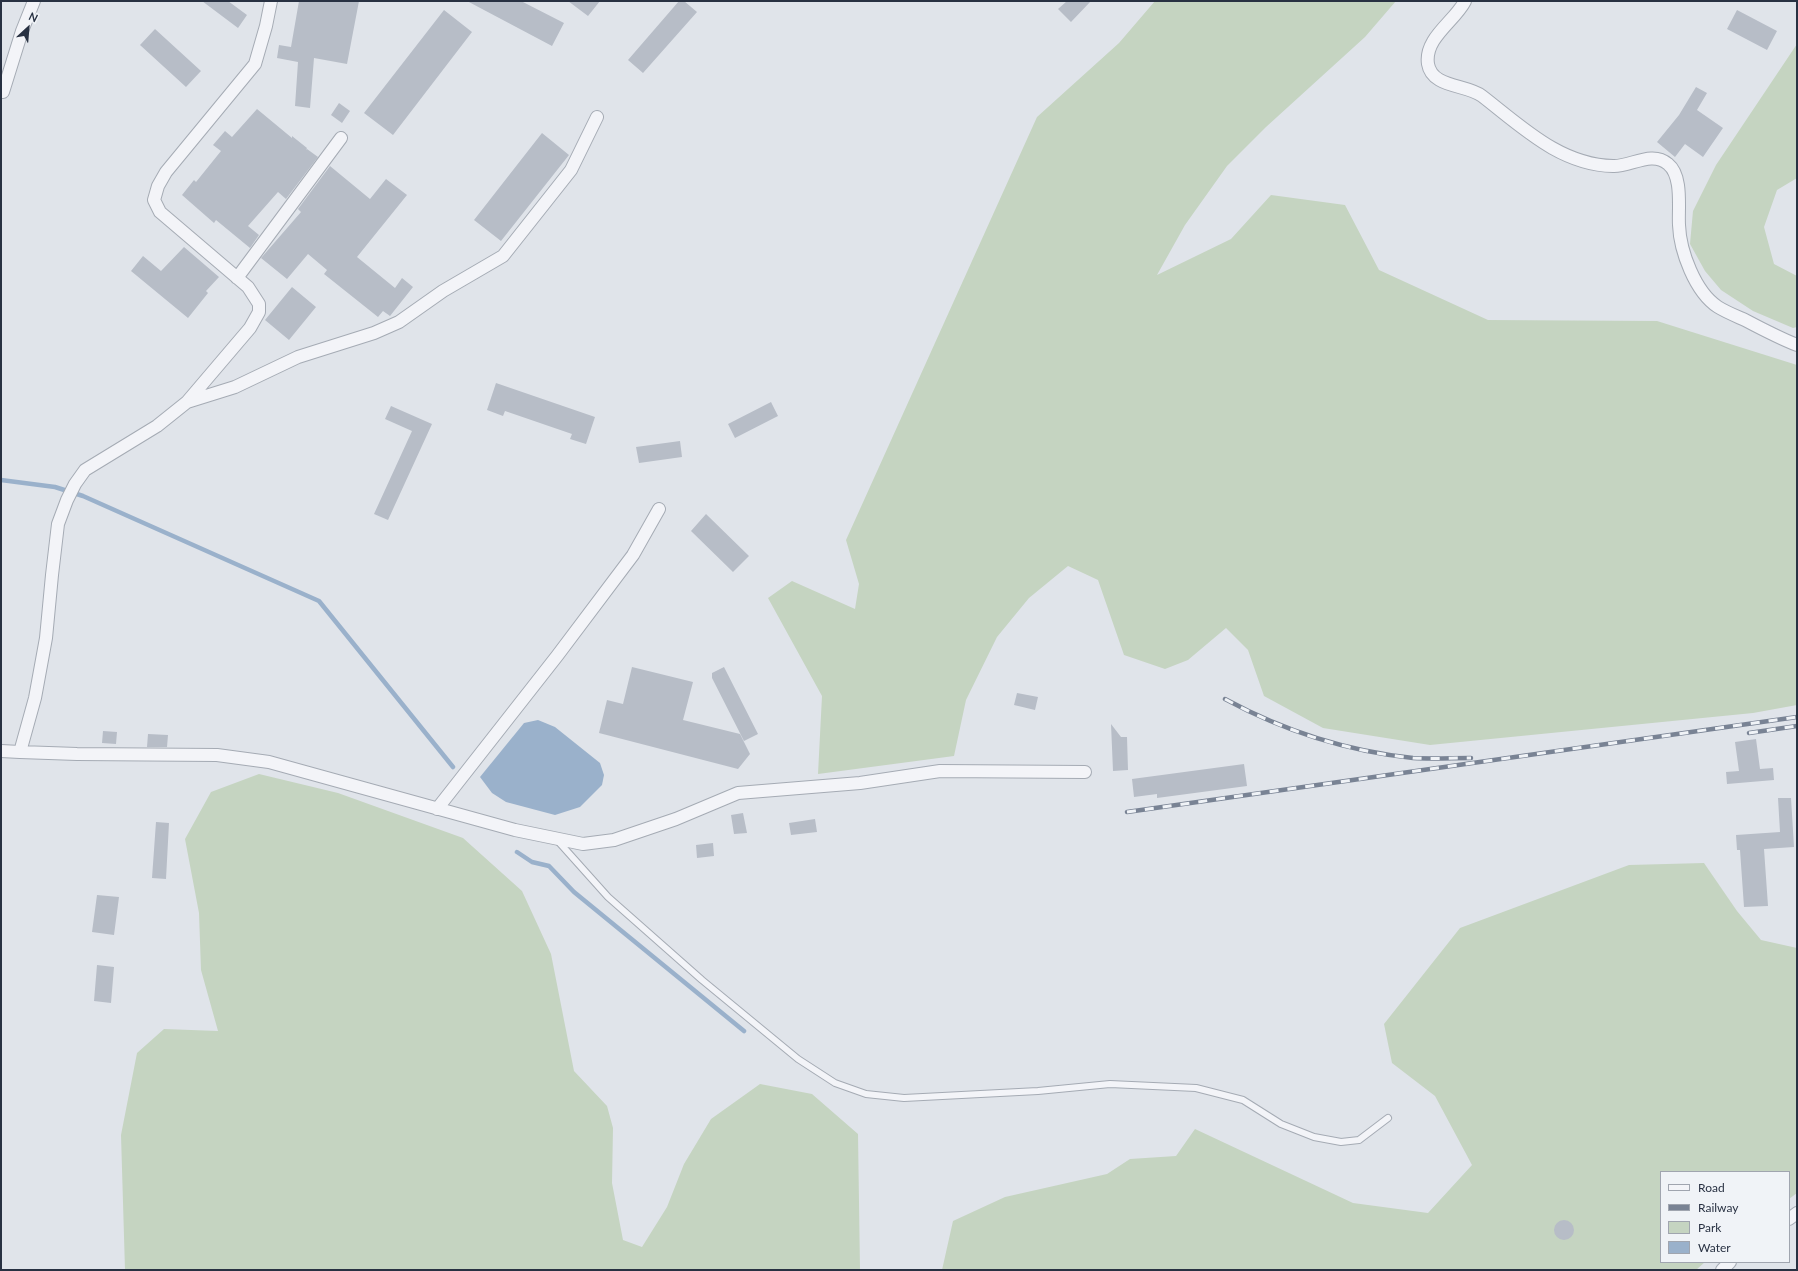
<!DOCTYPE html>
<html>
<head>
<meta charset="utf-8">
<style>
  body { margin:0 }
  #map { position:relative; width:1798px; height:1271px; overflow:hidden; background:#e0e4ea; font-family:Lato,sans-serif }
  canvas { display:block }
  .frame { position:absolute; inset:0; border:2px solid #283142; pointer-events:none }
  .legend { position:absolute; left:1660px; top:1171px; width:130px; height:92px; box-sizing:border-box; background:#f0f3f7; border:1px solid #a0a5af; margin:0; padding:5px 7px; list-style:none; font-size:12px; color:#283142 }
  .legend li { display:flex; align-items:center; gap:8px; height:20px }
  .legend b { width:20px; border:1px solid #a0a5af }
  .north { position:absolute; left:8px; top:8px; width:40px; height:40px; -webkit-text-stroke:3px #f0f3f7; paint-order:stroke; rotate:26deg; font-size:11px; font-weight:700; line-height:16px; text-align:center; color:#283142 }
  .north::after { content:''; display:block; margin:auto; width:14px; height:18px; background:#283142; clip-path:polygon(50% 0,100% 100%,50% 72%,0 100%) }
</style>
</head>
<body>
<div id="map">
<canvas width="1798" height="1271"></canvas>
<div class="frame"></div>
<ul class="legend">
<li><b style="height:5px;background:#f3f4f8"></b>Road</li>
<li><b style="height:5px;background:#798394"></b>Railway</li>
<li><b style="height:11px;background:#c5d4c1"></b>Park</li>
<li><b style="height:11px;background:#9ab1cb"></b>Water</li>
</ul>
<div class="north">N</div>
</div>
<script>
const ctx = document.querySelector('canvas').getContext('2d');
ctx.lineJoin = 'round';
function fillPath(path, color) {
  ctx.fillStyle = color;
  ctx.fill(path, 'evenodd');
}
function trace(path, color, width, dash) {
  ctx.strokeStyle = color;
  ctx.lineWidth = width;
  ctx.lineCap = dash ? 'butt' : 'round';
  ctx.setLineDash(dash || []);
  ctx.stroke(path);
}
const green = new Path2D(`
  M1155,1H1396L1365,37L1266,127L1227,166L1185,225L1157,275L1231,239L1271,195L1345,205L1379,270L1488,320L1657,321L1797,365V705L1753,713L1430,745L1323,728L1264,696L1248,650L1226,628L1188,660L1165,669L1124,655L1098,580L1068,566L1029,598L997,637L966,700L954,756L818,774L822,696L768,598L792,581L855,609L859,584L846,540L1037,117L1119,43Z
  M1797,44V178L1777,190L1764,227L1774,264L1797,276V327L1793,328L1753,311L1721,290L1705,271L1690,244L1693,211L1716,165Z
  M259,774L338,793L463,838L522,891L551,954L574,1071L607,1106L613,1128L612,1183L623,1240L642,1247L667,1207L684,1164L711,1119L760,1084L812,1094L858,1134L860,1270H125L121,1135L137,1053L164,1029L218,1031L201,970L199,913L185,839L211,792Z
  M1704,863L1737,911L1761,940L1797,948V1193L1789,1199V1172H1661V1262H1705L1696,1270H942L953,1221L1005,1197L1107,1174L1130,1159L1176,1156L1195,1129L1353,1203L1428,1213L1472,1165L1435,1096L1392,1063L1384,1024L1460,928L1629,865Z`);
const water = new Path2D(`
  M538,720L555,727L600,763L604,775L602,785L580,807L555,815L506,802L492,793L480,777L524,723Z`);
const stream = new Path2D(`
  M1,480L55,487L83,496L319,601L453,767
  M517,852L532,862L549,866L574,892L744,1031`);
const building = new Path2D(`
  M202,1H228L247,15L238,28Z
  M299,1H359L347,64L314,58L310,108L295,106L298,62L277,58L279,45L291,47Z
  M467,1H521L564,23L552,46Z
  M568,1H600L588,16Z
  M679,1H684L697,12L643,73L628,60Z
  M1067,1H1091L1071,22L1058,9Z
  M444,10L472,32L393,135L364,113Z
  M1737,10L1777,31L1767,50L1727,29Z
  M155,29L201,71L186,87L140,45Z
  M1696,87L1707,93L1697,110L1723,128L1703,157L1685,144L1675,157L1657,142L1679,115Z
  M339,103L350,111L342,123L331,115Z
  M257,109L292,138V136L307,148L306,150L307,149L318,157L286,199L278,192L248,226L259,235L250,248L216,220L214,223L182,195L194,180L196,182L221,151L213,145L225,131L232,137Z
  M542,133L569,155L501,241L474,220Z
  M330,166L370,199L386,179L407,195L357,257L395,288L402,278L413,287L390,316L383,311L378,317L324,274L327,270L308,254L287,279L261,258L301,212L298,209Z
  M184,247L219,277L206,291L208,293L188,318L131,271L143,256L161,271Z
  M292,287L316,307L289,340L265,320Z
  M496,383L595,417L586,444L570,439L572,434L505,411L503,416L487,410Z
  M771,402L778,416L735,438L728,424Z
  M391,406L432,424L388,520L374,514L412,431L385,419Z
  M680,441L682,457L639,463L636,447Z
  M706,514L749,556L733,572L691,531Z
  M632,667L693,682L683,720L740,734L750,754L738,769L599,733L607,700L623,704Z
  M724,667L758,734L744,741L712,678V673Z
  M1017,693L1038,697L1035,710L1014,705Z
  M1111,724L1121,737H1127L1128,770L1113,771Z
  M103,731L117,732L116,744L102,743Z
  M148,734L168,735L167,747H147Z
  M1756,739L1760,769L1773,768L1774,780L1727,784L1726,772L1739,771L1735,742Z
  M1244,764L1247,786L1157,798V794L1134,797L1132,779Z
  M1778,798H1791L1794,847L1764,849L1768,906L1744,907L1740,850H1737L1736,835L1780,832Z
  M743,813L747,833L734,834L731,815Z
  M815,819L817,832L791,835L789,823Z
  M156,822L169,823L166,879L152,878Z
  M713,843L714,856L697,858L696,845Z
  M97,895L119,897L114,935L92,932Z
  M97,965L114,967L111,1003L94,1001Z
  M1554 1230a10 10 0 1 1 20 0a10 10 0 1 1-20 0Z`);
const service = new Path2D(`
  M557,840L608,897L702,980L798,1059L835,1083L866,1094L904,1098L1038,1091L1110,1084L1196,1088L1243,1100L1281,1124L1314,1137L1341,1142L1359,1140L1388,1118`);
const minor = new Path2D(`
  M1465,1C1455,21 1424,38 1428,64C1432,88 1466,84 1482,96C1521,126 1560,165 1613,166C1630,167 1652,150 1668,164C1683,176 1678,208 1679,225C1680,251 1695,292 1718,307C1726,312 1736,316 1745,320C1762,329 1779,338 1797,345
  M3,92L22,31L34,1
  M237,278L341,138
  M187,402L235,387L298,357L374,333L399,322L443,291L503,256L571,170L597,117
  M1,751L20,752L35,698L46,638L52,575L58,524L67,500L75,484L85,470L157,426L187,402L250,328L259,312V304L248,287L160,212L154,200L158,186L166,172L255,64L266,26L271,1
  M20,752L77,754L217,755L269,762L515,830L583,844L614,840L676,819L738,793L860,783L940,771L1085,772
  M437,809L557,656L633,555L659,509
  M1789,1219L1797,1213
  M1722,1270L1730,1262`);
const rail = new Path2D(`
  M1225,699C1284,731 1346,751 1413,758C1432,759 1452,758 1471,758
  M1749,733L1797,726
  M1127,812L1797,717`);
fillPath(green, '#c5d4c1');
fillPath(water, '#9ab1cb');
trace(stream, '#9ab1cb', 4.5);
fillPath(building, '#b7bdc7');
trace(service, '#a5abb4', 8);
trace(minor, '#a5abb4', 14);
trace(service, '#f3f4f8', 6);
trace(minor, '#f3f4f8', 12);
trace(rail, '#798394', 4.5);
trace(rail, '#f0f3f7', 3, [9]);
</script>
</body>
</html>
